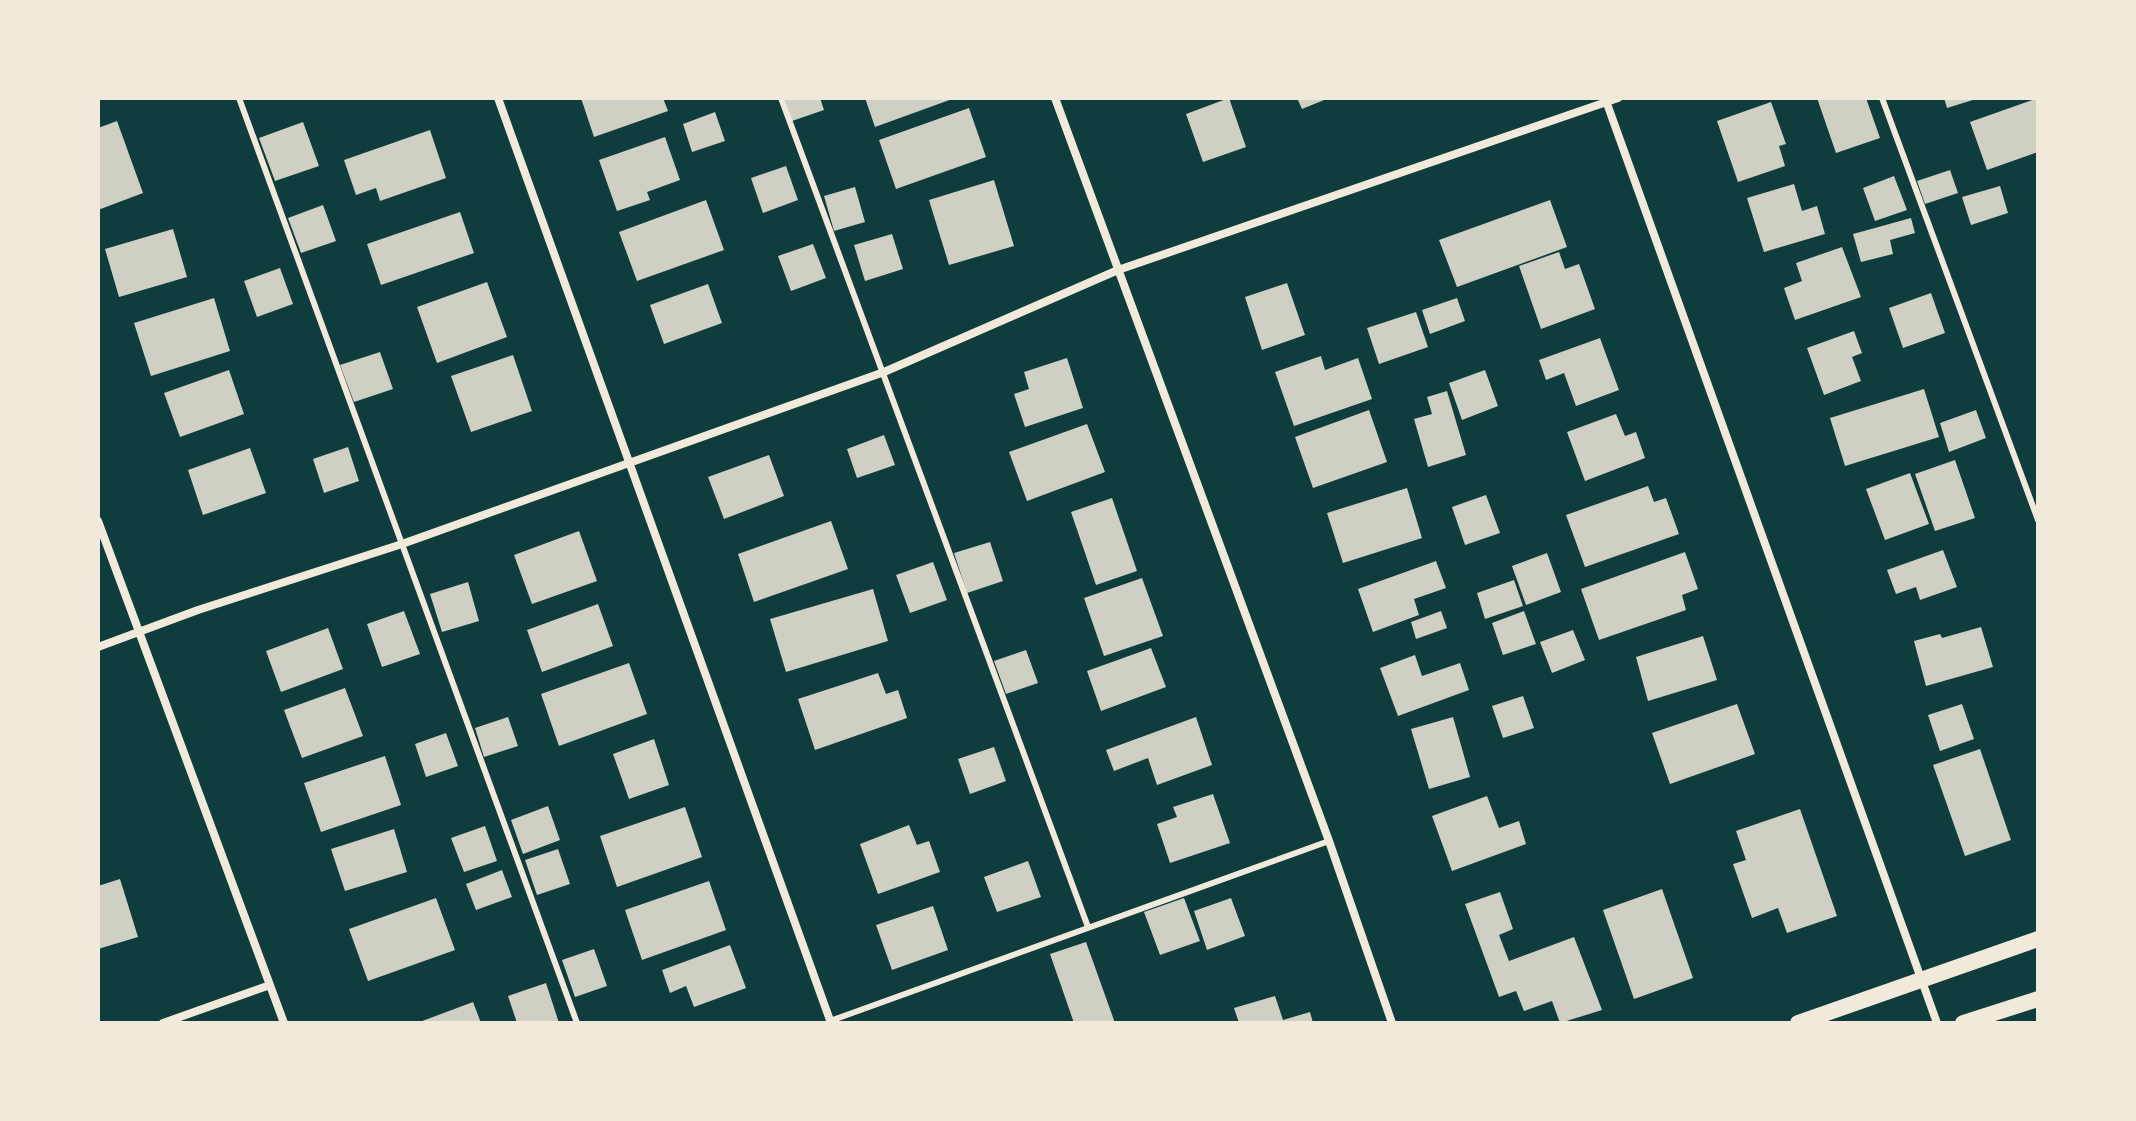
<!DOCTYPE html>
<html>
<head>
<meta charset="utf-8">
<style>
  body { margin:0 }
  #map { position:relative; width:2136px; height:1121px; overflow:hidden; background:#0f3d3e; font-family:"Alegreya Sans",sans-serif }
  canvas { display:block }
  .frame { position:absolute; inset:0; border:100px solid #f1e9da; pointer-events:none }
</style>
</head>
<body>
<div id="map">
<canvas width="2136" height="1121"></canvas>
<div class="frame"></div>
</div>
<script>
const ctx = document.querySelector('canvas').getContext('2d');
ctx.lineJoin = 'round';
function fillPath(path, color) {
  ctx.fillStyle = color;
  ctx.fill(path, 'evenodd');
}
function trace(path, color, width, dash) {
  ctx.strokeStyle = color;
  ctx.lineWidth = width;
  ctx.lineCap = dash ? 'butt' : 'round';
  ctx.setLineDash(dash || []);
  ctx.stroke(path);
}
const building = new Path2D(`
  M581,98H663L668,111L594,137Z
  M784,98H820L824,110L792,121Z
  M865,98H955L875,127Z
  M1229,98L1246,147L1203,162L1186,114Z
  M1297,98H1329L1302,109Z
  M1817,98H1866L1880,138L1836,153Z
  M1944,98H1976V99L1947,108Z
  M2038,98V152L1987,170L1970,122Z
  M1771,102L1786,144L1779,146L1785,166L1738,182L1717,121Z
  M969,108L986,157L896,189L879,140Z
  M715,112L725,141L692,152L683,124Z
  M117,121L143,193L98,210V128Z
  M303,122L319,166L275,181L259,138Z
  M430,130L446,178L380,201L376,188L356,195L344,160Z
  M665,137L680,180L647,192L650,200L617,211L599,160Z
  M786,166L798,200L763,213L751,178Z
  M1950,170L1958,193L1925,204L1917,181Z
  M1894,176L1907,210L1875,221L1863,188Z
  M994,180L1014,246L949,265L929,200Z
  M1794,184L1802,211L1817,206L1825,234L1764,252L1747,198Z
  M2000,186L2008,213L1971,225L1962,197Z
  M855,187L865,222L834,231L824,196Z
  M706,200L724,250L637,281L619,232Z
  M1550,200L1567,247L1457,287L1439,240Z
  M323,205L336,241L301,253L288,218Z
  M460,212L474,253L381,285L367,244Z
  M1911,218L1915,233L1890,240L1893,254L1861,262L1853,234Z
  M173,229L187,277L119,297L105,249Z
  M892,234L903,269L865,281L854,245Z
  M813,244L826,278L791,291L778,256Z
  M1842,247L1861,297L1795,320L1784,288L1802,281L1796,263Z
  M1559,252L1565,269L1579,264L1595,309L1541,329L1519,266Z
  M280,268L293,304L257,317L244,281Z
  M487,282L507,337L437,363L417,307Z
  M1287,283L1305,335L1262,350L1245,297Z
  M708,284L722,323L664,344L650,305Z
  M1931,293L1945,333L1903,348L1889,308Z
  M214,298L230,351L151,376L134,323Z
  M1457,298L1465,321L1430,334L1422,310Z
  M1416,312L1428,347L1379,364L1367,328Z
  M1854,331L1862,353L1852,357L1861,381L1824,395L1807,348Z
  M1600,338L1619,390L1576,406L1564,373L1546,380L1539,360Z
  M380,352L393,389L354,402L340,365Z
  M513,355L532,411L471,432L451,376Z
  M1321,356L1325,370L1358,358L1372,399L1294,426L1275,372Z
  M1067,358L1083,408L1025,427L1014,394L1029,389L1024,372Z
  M229,370L244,414L180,437L164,393Z
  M1485,370L1498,406L1462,420L1449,383Z
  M1924,389L1939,437L1845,466L1830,418Z
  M1447,391L1466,455L1428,467L1414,419L1432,414L1427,397Z
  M1369,410L1387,462L1313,488L1295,437Z
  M1976,410L1986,438L1949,452L1940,423Z
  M1616,414L1625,436L1636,432L1645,458L1585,481L1567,432Z
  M1087,424L1105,472L1027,501L1009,452Z
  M884,435L895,465L857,478L847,449Z
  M348,447L359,481L324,493L313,459Z
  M250,448L266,493L203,515L188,470Z
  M769,455L784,496L724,519L708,477Z
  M1955,460L1975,518L1935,531L1915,474Z
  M1910,473L1929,524L1885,540L1866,489Z
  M1648,486L1654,502L1666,498L1679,534L1585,567L1566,515Z
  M1407,488L1422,538L1343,563L1327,513Z
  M1486,495L1500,533L1465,545L1452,507Z
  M1112,498L1137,571L1096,585L1071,512Z
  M831,521L848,569L754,602L738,554Z
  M579,531L597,581L532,604L514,555Z
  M990,542L1003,581L967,593L954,553Z
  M1943,550L1957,587L1920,600L1916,587L1896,594L1887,570Z
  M1685,552L1698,589L1682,595L1686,610L1599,640L1581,589Z
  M1547,553L1561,592L1526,605L1512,566Z
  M1436,561L1446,588L1414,599L1419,615L1373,632L1358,589Z
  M933,562L947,600L910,613L896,575Z
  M1142,578L1163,636L1104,656L1084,598Z
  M1514,580L1523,606L1485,619L1477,593Z
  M468,582L479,621L442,632L430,594Z
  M873,589L888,641L786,672L770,619Z
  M598,604L613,646L542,672L527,630Z
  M404,611L420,654L382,667L367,624Z
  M1441,611L1447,628L1416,639L1411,622Z
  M1524,611L1536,644L1503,655L1492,623Z
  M1981,627L1993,667L1926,686L1914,641L1940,634L1942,638Z
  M328,628L343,669L281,692L266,651Z
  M1573,630L1585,660L1552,673L1540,642Z
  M1703,636L1717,680L1648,701L1636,657Z
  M1151,648L1166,687L1101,711L1087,671Z
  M1026,650L1038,683L1006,694L994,661Z
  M1415,655L1422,676L1460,663L1469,690L1398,716L1380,668Z
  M629,663L647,714L559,746L541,694Z
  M878,673L886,694L898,690L907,718L815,750L798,699Z
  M345,688L363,736L302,758L284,710Z
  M1523,696L1534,728L1503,738L1492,706Z
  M1737,704L1755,754L1670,784L1652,733Z
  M1962,704L1974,739L1940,751L1928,715Z
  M508,717L518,746L484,757L475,728Z
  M1196,717L1212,765L1157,785L1148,758L1114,771L1106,750Z
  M1453,717L1470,777L1429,789L1411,729Z
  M446,733L458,766L426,777L415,744Z
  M654,739L669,785L629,799L613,754Z
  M994,747L1006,781L970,794L958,759Z
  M1980,749L2011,840L1965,856L1933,765Z
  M385,756L401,805L321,832L304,783Z
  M1213,794L1230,843L1170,863L1157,824L1177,817L1173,807Z
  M1487,796L1499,828L1519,821L1526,844L1452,871L1432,816Z
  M548,806L560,840L523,854L511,820Z
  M685,807L702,857L617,887L600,836Z
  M1800,809L1837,916L1787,933L1778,908L1752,918L1733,864L1746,860L1736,831Z
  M909,825L917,845L929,841L940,872L878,894L860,844Z
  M485,826L497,861L464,872L451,838Z
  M394,829L407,872L345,891L331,849Z
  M558,849L570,884L537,895L525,860Z
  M1028,861L1041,897L997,912L984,877Z
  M502,870L512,897L476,910L466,884Z
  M120,879L138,937L98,949V886Z
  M709,881L726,930L642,960L625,910Z
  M1662,889L1693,978L1634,999L1603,910Z
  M1500,892L1513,929L1499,935L1509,961L1574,937L1602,1010L1560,1023L1552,1001L1524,1011L1516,991L1499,997L1465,904Z
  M436,898L455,950L368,981L349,929Z
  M1184,898L1200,941L1160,955L1144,912Z
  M1231,898L1245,936L1207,950L1194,911Z
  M933,906L948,950L892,970L876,925Z
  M1086,942L1115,1023H1074L1050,954Z
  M730,945L746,988L694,1007L686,986L670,993L662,970Z
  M594,949L607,986L575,997L562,960Z
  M546,983L559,1023H517L508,996Z
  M1275,996L1283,1020L1310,1012L1313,1023H1239L1234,1008Z
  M473,1002L481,1023H417Z`);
const service = new Path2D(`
  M239,98L577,1023
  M781,98L1088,927
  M1882,98L2038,520
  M830,1021L1329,841`);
const minor = new Path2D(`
  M498,98L831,1023
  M1055,98L1329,841L1392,1023
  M1605,98L1937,1023
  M98,521L284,1023
  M98,647L198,610L402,544L884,372L1118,270L1618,98
  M163,1023L270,985`);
const secondary = new Path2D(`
  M1798,1023L2038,939
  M1963,1023L2038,999`);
fillPath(building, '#cfcfc3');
trace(service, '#f1e9da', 6);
trace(minor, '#f1e9da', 8);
trace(secondary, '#f1e9da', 16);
</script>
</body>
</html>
